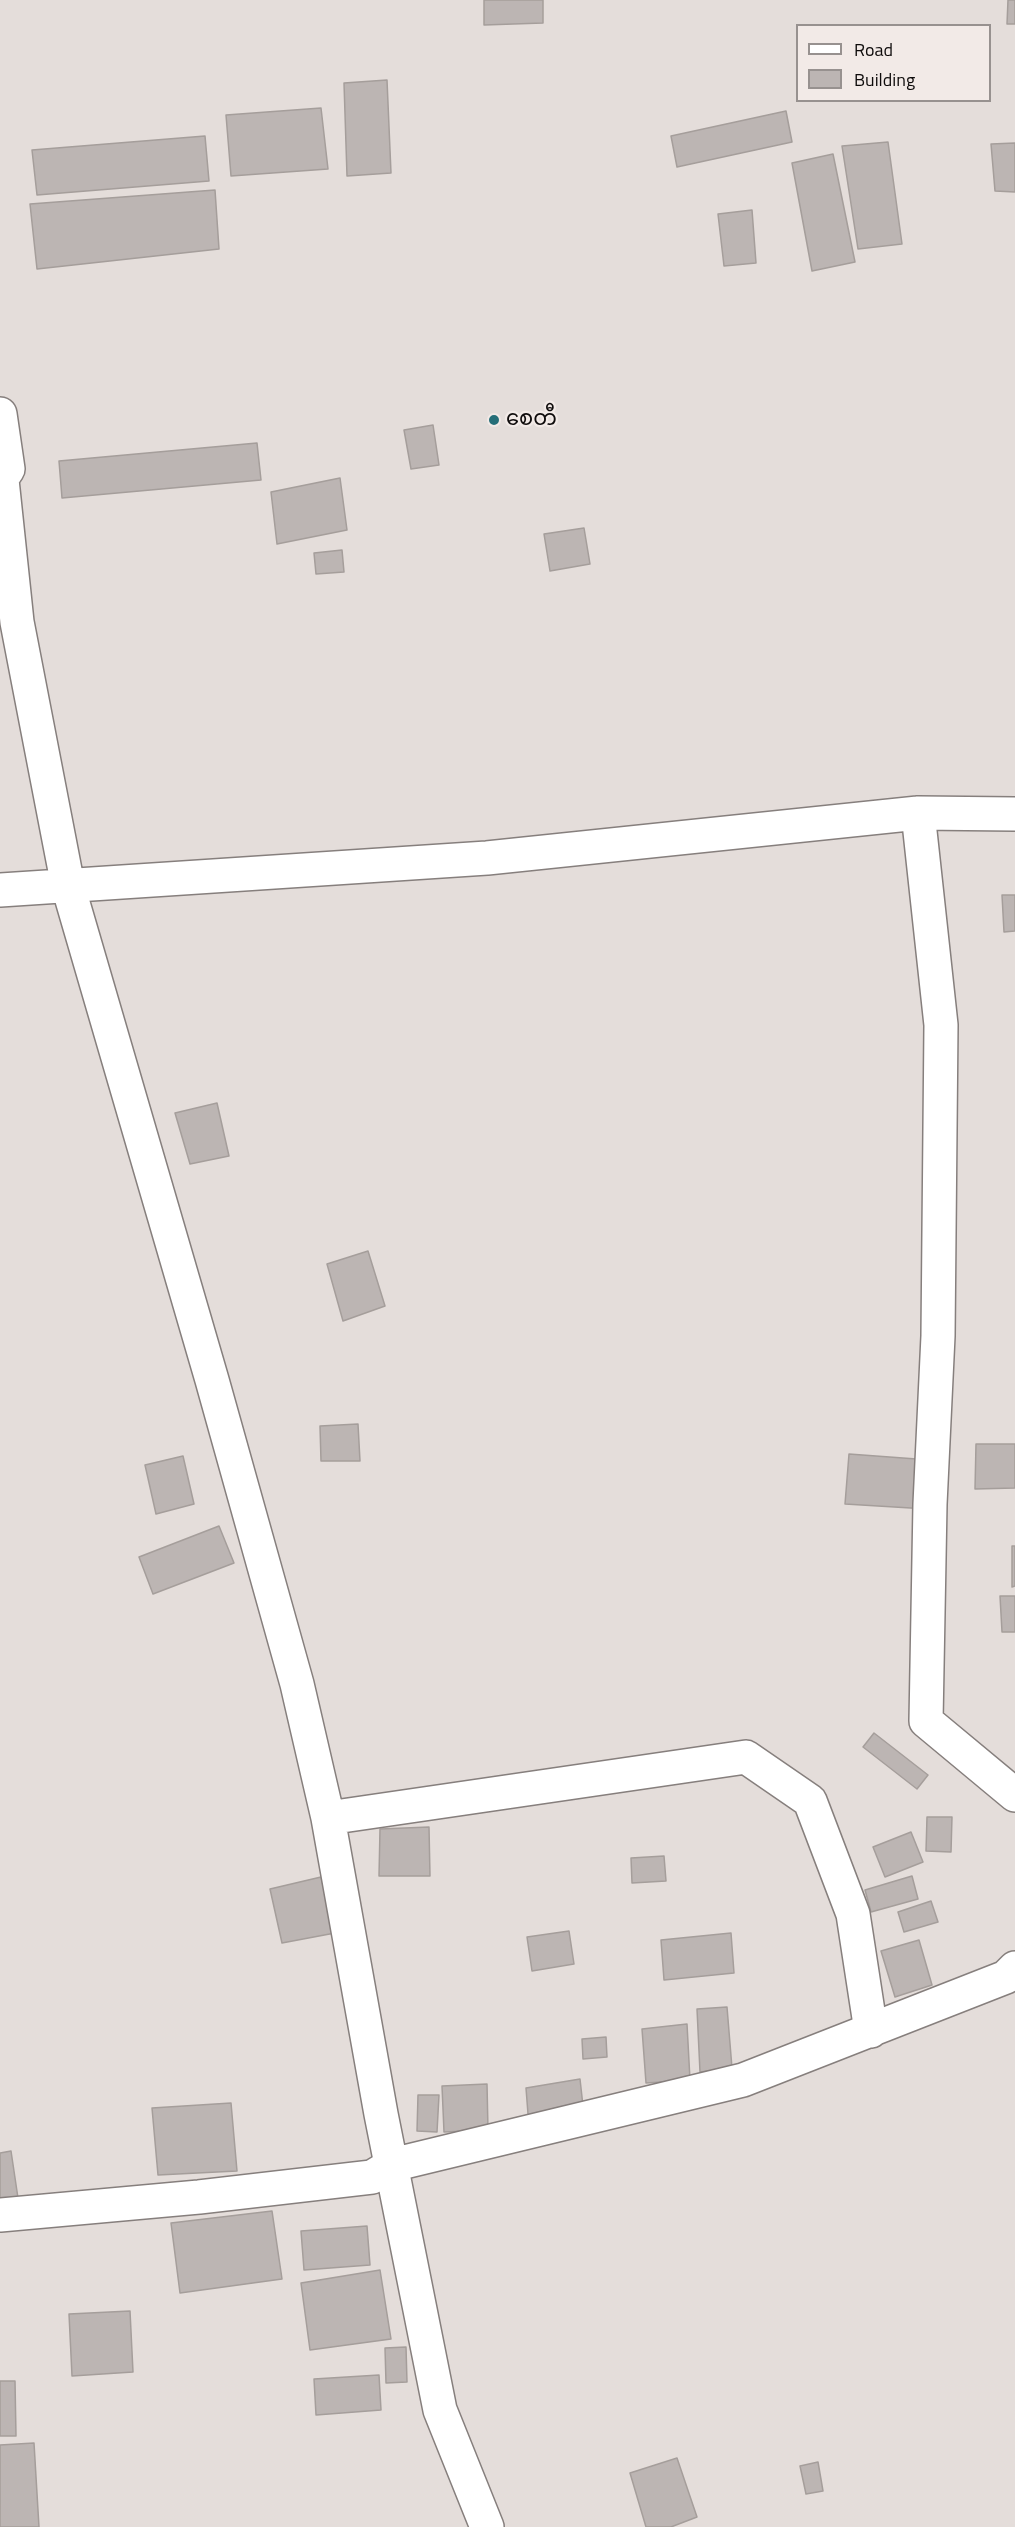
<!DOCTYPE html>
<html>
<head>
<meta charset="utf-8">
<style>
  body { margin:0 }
  #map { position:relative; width:1015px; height:2527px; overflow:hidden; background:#e4ddda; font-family:"Titillium Web",sans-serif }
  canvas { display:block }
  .legend { position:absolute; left:796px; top:24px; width:195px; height:78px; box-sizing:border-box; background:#f2eae7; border:2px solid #97918f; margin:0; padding:8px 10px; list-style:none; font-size:18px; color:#0e0b0b }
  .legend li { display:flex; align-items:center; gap:12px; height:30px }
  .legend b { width:30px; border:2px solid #97918f }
</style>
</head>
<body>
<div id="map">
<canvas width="1015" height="2527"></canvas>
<ul class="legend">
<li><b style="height:8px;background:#fff"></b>Road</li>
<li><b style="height:16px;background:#bcb5b3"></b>Building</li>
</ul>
</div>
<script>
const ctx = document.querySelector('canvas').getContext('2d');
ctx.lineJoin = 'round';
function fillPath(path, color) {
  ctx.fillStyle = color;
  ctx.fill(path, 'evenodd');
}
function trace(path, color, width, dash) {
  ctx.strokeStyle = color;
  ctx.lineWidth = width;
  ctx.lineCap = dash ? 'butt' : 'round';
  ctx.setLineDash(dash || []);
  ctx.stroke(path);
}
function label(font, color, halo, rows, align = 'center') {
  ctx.font = font + ' "Titillium Web","Noto Sans Myanmar",sans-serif';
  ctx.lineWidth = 4.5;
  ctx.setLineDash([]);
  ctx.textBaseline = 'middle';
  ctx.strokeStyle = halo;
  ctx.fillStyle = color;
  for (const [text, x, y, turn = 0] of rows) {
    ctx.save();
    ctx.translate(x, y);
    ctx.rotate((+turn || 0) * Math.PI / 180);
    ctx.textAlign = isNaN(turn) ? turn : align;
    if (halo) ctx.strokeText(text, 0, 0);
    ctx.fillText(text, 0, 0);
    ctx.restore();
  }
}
const building = new Path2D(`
  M484,0H543V23L484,25Z
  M1008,0H1015V24H1007Z
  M387,80L391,173L347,176L344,83Z
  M321,108L328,169L231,176L226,115Z
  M786,111L792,142L677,167L671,136Z
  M205,136L209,181L37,195L32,150Z
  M888,142L902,244L858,249L842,146Z
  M1015,143V192L995,191L991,144Z
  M833,154L855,262L812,271L792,163Z
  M215,190L219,249L37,269L30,204Z
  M752,210L756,263L724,266L718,214Z
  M433,425L439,465L411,469L404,430Z
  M257,443L261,480L62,498L59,461Z
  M340,478L347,530L277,544L271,492Z
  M584,528L590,564L550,571L544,534Z
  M342,550L344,572L316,574L314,553Z
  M1002,895H1015V931L1004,932Z
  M217,1103L229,1156L190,1164L175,1113Z
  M368,1251L385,1306L343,1321L327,1264Z
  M358,1424L360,1461H321L320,1426Z
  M976,1444H1015V1488L975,1489Z
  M849,1454L930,1460L927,1509L845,1504Z
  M183,1456L194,1504L156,1514L145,1465Z
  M219,1526L234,1563L153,1594L139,1557Z
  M1012,1546H1015V1586L1012,1587Z
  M1000,1596H1015V1632H1002Z
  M874,1733L928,1775L917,1789L863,1747Z
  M927,1817H952L951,1852L926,1851Z
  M429,1827L430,1876H379L380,1829Z
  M911,1832L923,1862L885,1877L873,1847Z
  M664,1856L666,1881L632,1883L631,1858Z
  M912,1876L918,1899L871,1912L865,1890Z
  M321,1877L335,1933L282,1943L270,1889Z
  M931,1901L938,1922L904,1932L898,1912Z
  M569,1931L574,1964L532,1971L527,1937Z
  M731,1933L734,1973L664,1980L661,1940Z
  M919,1940L932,1985L895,1997L881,1951Z
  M727,2007L732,2068L700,2072L697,2009Z
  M687,2024L690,2080L646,2083L642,2029Z
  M606,2037L607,2057L583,2059L582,2039Z
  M580,2079L584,2115L529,2127L526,2088Z
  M487,2084L488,2130L444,2132L442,2086Z
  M418,2095H439L437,2132L417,2131Z
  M231,2103L237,2171L158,2175L152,2108Z
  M11,2151L18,2198L0,2200V2153Z
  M272,2211L282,2279L180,2293L171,2223Z
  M367,2226L370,2265L304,2270L301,2231Z
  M380,2270L391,2339L310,2350L301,2283Z
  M130,2311L133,2372L72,2376L69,2314Z
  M406,2347L407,2382L386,2383L385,2348Z
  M379,2375L381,2410L316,2415L314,2379Z
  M0,2381H15L16,2436H0Z
  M34,2443L39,2527H0V2445Z
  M677,2458L697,2517L671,2527H646L630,2473Z
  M818,2462L823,2491L806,2494L800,2466Z`);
const minor = new Path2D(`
  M0,414L8,469L0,481
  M2,480L17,622L68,886L212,1380L297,1684L328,1818L381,2114L440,2410L487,2527
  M918,813L941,1025L938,1336L930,1504L926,1721L1015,1795
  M0,890L487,858L918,813L1015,814
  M328,1818L746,1757L810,1801L853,1914L871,2031
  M0,2215L199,2197L372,2177L392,2165L743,2080L1006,1977L1015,1968`);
const markers = [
  [494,420,6,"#256e78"]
];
const poiNames = [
  ["စေတီ",506,420]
];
fillPath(building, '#bcb5b3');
trace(building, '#a59e9b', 1.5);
trace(minor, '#867f7d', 36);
trace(minor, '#fff', 33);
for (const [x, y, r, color] of markers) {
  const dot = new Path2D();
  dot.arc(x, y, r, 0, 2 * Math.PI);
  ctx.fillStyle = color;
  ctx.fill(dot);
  trace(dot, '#f2eae7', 2);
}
label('21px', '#0e0b0b', '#f2eae7', poiNames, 'left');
</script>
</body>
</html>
